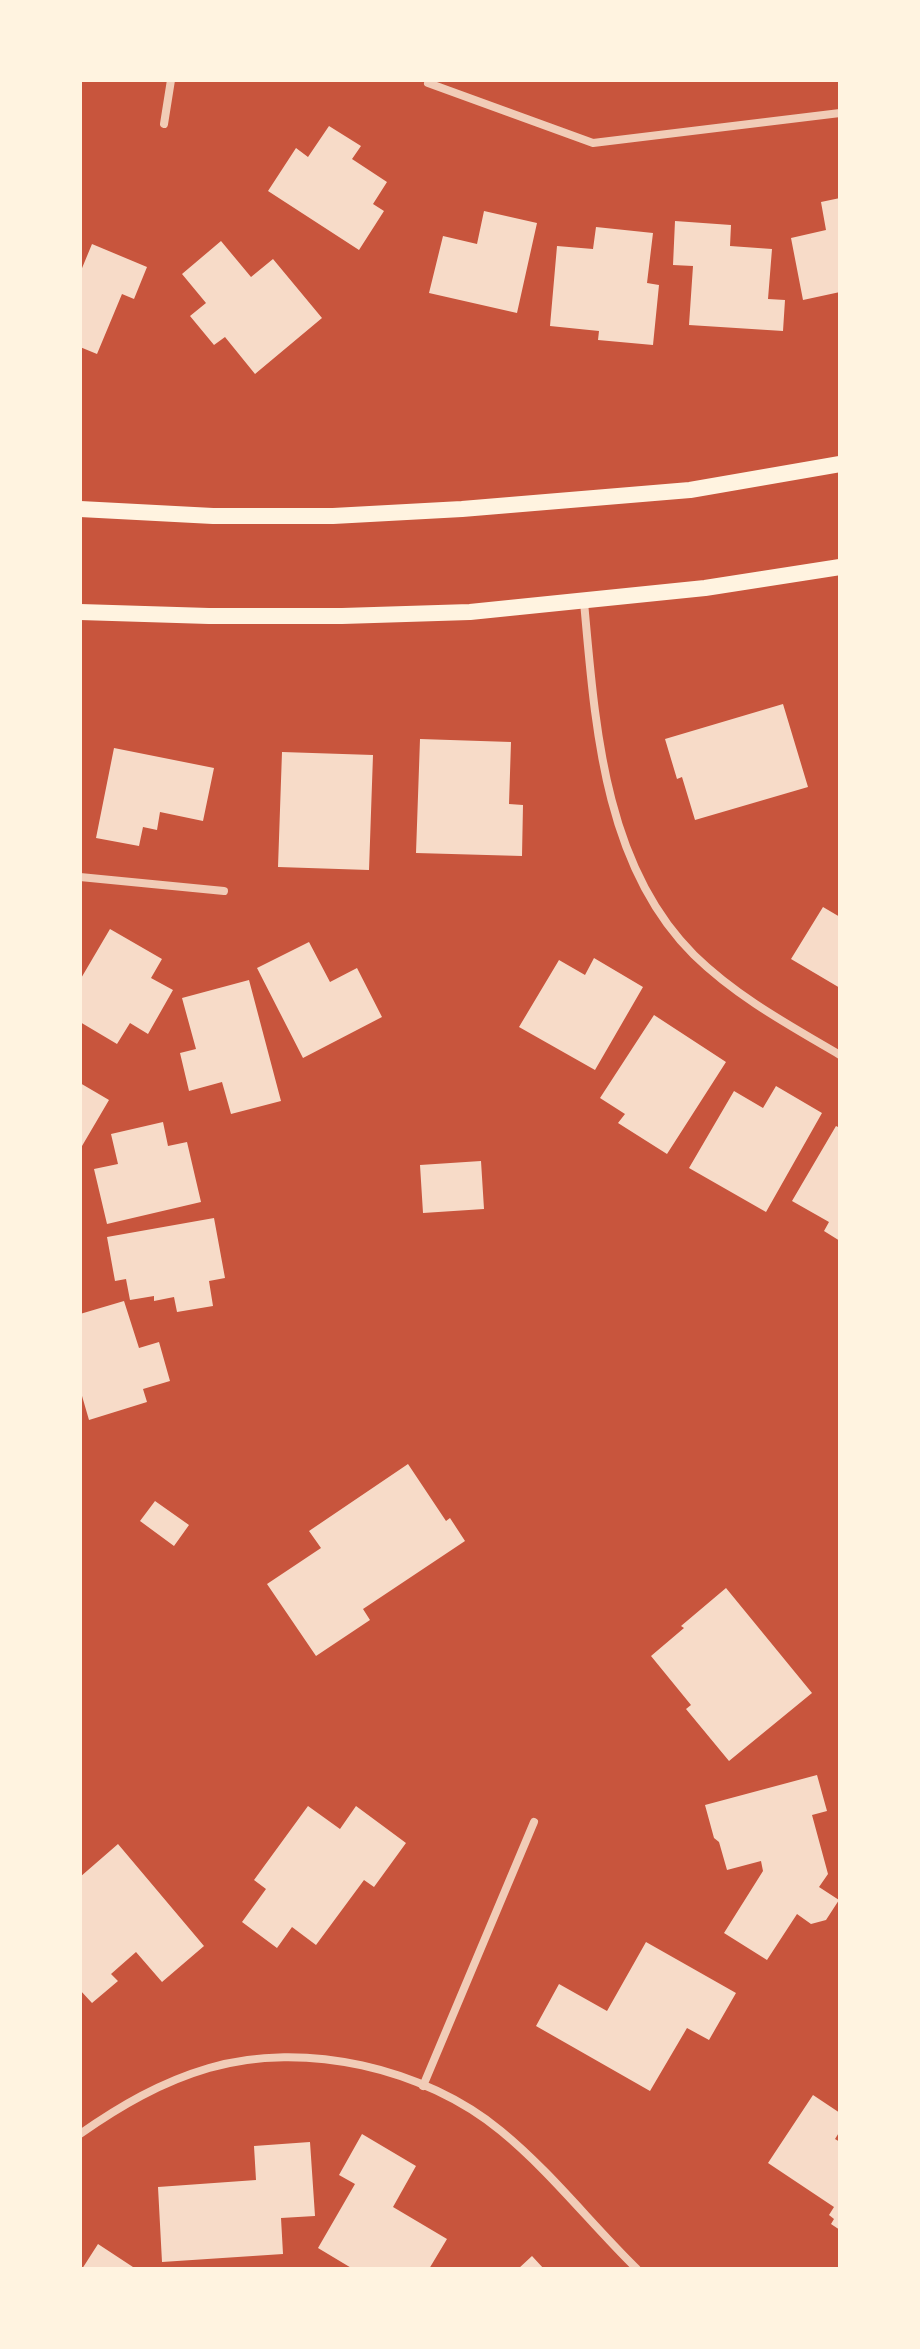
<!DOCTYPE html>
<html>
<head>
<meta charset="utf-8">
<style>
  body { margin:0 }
  #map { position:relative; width:920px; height:2349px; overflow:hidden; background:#c8553d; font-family:"Noto Sans",sans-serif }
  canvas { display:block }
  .frame { position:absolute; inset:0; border:82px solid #fff3e0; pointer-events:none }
</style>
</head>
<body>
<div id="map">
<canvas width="920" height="2349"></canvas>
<div class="frame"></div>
</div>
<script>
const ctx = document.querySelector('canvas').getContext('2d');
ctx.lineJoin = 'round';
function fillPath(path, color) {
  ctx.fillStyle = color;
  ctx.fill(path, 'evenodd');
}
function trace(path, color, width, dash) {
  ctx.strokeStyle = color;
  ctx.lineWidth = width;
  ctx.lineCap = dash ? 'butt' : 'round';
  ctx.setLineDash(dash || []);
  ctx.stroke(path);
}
const building = new Path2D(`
  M329,126L361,146L352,159L387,182L373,204L384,211L359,250L268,191L296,148L308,157Z
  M840,198V292L803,300L791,238L826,230L821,202Z
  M484,211L537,223L517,313L429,293L443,236L477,244Z
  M675,221L731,225L730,246L772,249L768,299L785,300L783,331L689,325L693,266L673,265Z
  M596,227L653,233L647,283L659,285L653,345L598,340L599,331L550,326L557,246L593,249Z
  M221,241L251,277L273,259L322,318L255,374L225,337L214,345L190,316L206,303L182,274Z
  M92,244L147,267L134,299L122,294L97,354L80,347V273Z
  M783,704L808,787L695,820L682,777L677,779L665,739Z
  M420,739L511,742L509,804L523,805L522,856L416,853Z
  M114,748L214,768L203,821L160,812L157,830L143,827L139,846L96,838Z
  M282,752L373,755L369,870L278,867Z
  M823,907L840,917V988L791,959Z
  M110,929L162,959L151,978L173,990L148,1034L130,1023L117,1044L80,1022V980Z
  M309,942L330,982L357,968L382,1017L303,1058L257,968Z
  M594,958L643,987L595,1070L519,1027L559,960L585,975Z
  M249,980L281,1101L231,1114L222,1082L189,1091L180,1053L196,1049L182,998Z
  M654,1015L726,1062L667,1154L618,1123L625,1114L600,1098Z
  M80,1083L109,1100L82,1146L80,1145Z
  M776,1086L822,1113L766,1212L689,1168L734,1091L763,1108Z
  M163,1122L168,1146L187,1142L201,1202L107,1224L94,1169L118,1164L111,1134Z
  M836,1126L840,1128V1241L824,1231L829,1222L792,1201Z
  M481,1161L484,1209L423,1213L420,1165Z
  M214,1218L225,1278L209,1281L213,1306L177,1312L174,1297L154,1301V1296L130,1300L126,1279L115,1281L107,1237Z
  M124,1301L139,1348L159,1342L170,1381L143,1389L147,1402L89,1420L80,1389V1314Z
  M408,1464L446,1521L450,1518L465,1541L363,1609L370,1620L316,1656L267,1584L321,1548L309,1531Z
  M155,1501L189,1525L174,1546L140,1521Z
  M726,1588L812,1693L729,1761L686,1709L691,1705L651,1656L684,1628L681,1626Z
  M817,1775L827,1811L812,1815L828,1874L819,1887L839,1900L826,1920L811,1924L797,1914L767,1960L724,1933L763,1871L761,1861L727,1870L719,1842L714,1838L705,1805Z
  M308,1806L340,1829L356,1806L406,1843L374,1887L364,1880L316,1945L292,1927L277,1948L242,1922L266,1889L254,1880Z
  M118,1844L204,1946L162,1982L136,1952L111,1974L118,1981L92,2003L80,1990V1877Z
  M646,1942L736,1993L709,2040L687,2028L650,2091L536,2026L559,1984L607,2011Z
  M813,2095L840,2113V2131L835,2139L840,2142V2230L831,2224L834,2219L829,2215L834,2207L768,2163Z
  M362,2134L416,2166L393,2207L447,2239L429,2269H353L318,2248L355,2184L339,2175Z
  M310,2142L315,2216L281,2218L283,2254L162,2262L158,2187L256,2180L254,2146Z
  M98,2244L136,2269H82Z
  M532,2256L544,2269H518Z`);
const minor = new Path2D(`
  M428,83L593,143L840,113
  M164,124L171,80
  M584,602C595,722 603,865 694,955C737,997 789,1025 840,1055
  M80,877L224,891
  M423,2086L534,1822
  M80,2134C120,2106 161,2082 209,2068C304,2040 425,2068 501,2131C551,2172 591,2224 637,2269`);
const secondary = new Path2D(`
  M80,509L213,516H333L462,509L690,490L840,464
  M80,612L209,616H342L470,612L705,588L840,567`);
fillPath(building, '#f7dbc8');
trace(minor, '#f1ccb7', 8);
trace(secondary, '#fff3e0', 16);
</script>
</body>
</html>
